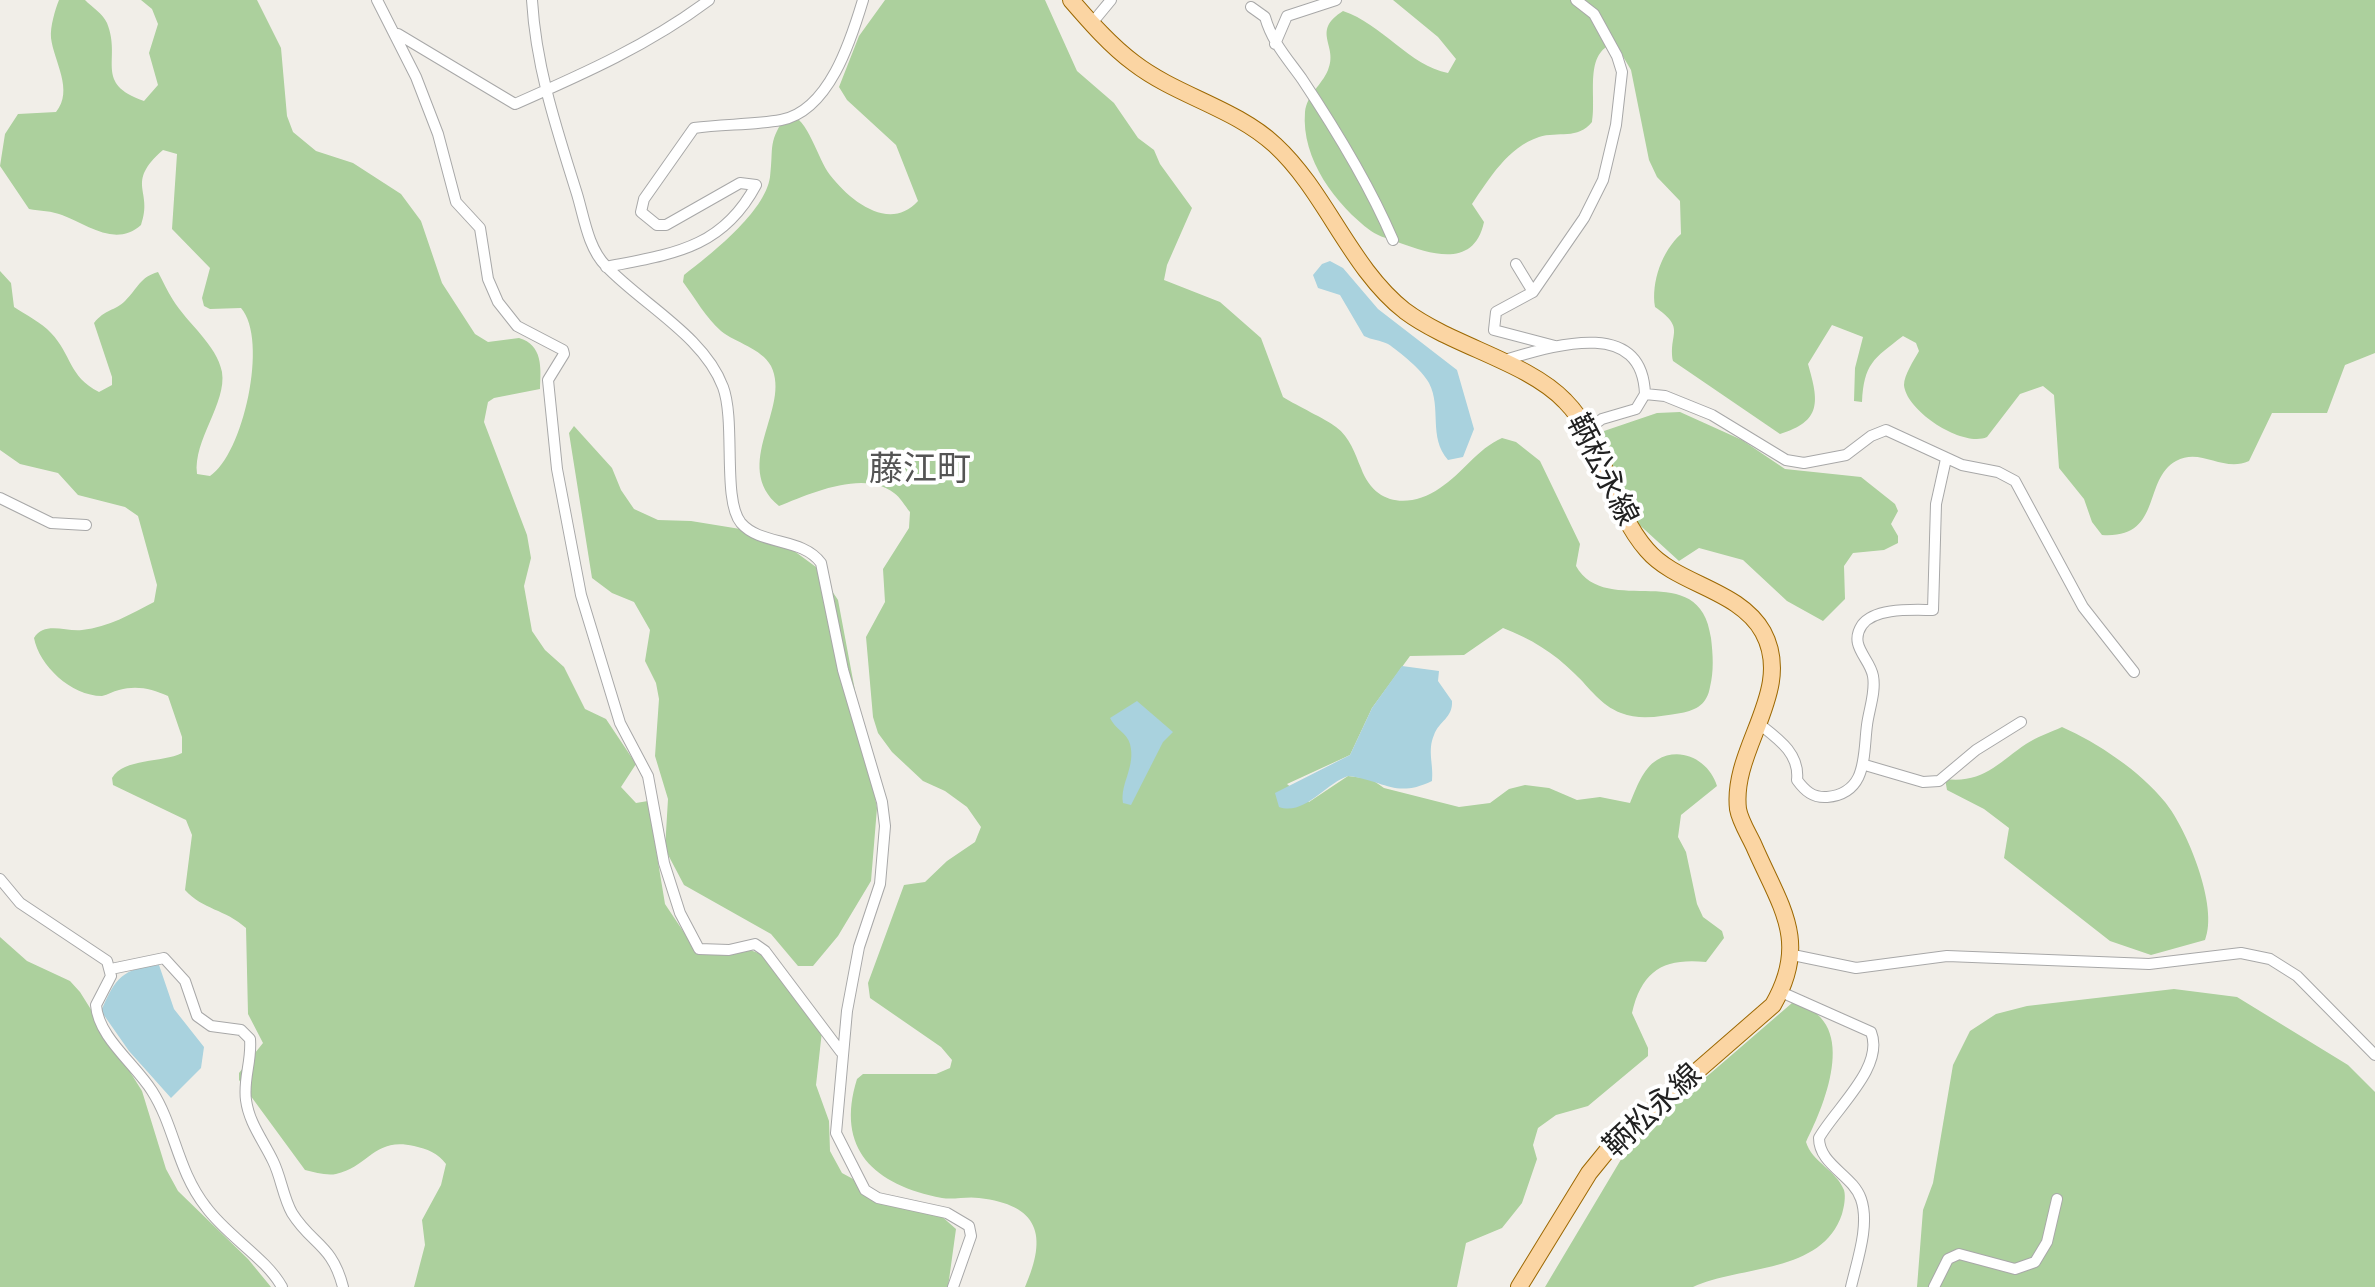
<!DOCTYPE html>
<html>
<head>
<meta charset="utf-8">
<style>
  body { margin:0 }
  canvas { display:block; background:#f1eee8 }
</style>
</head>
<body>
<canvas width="2375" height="1287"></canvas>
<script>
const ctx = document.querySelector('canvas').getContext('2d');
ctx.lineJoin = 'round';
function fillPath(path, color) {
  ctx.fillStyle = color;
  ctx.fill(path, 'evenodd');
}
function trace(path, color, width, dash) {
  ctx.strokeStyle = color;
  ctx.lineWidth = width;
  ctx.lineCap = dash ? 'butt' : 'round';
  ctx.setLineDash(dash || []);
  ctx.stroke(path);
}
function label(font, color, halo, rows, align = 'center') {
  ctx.font = font + ' Figtree,"Noto Sans JP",sans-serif';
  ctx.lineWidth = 8;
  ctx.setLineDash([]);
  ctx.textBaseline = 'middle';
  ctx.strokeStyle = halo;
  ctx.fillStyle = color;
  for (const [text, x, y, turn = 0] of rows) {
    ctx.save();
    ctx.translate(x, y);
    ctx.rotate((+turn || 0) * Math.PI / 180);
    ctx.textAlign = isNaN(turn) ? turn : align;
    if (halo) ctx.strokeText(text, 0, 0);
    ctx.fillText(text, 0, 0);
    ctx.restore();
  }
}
const forest = new Path2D(`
  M59,0H85C92,7 103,14 107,23C122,60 93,83 144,101L158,85L149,53L158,24L152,9L141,0H257L281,48L287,116L293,132L316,151L353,163L401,194L421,221L442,283L475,334L488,342L519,338C543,345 541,368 540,389L494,398L488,402L484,422L527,535L531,558L524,586L532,631L545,650L564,667L585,709L606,719L636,764L621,787L636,803L648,801L665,904L693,946H739L761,954L822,1031L816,1085L829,1121L830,1151L842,1173L888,1198L939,1214L956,1229L948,1287H414L425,1245L422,1220L441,1185L446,1164C438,1153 427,1149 414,1146C374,1137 370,1166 336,1174C326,1176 315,1172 305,1170L239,1080V1073L263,1043L248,1014L246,928C225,909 203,910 185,890L192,835L186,820L113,785L112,778C124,758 162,763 182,753V737L168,696C152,689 137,685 119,690C113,691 108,695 102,696C71,696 39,665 34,638C44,621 66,632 82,630C109,627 131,614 154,602L157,585L138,516L125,507L78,495L58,473L20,464L0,450V271L11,283L14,307C26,315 42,323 51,333C72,355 68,376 99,392L112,385V377L94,323C105,309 115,311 125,301C138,288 140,277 158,272C163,281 167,291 173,300C187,323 217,345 222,372C227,403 193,440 197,474L210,476C243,455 269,340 241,308L210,309L204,306L202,298L210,268L172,229L177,154L163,150C124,184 154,190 141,225C115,248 87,224 62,215C52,211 40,211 29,209L0,166L5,134L18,114L56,112C74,90 54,62 51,38C50,27 55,10 59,0Z
  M885,0H1045L1077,71L1114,103L1138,138L1154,150L1160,164L1192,208L1167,265L1164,280L1220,302L1261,338L1283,397C1297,406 1326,419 1336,427C1350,437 1355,454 1361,468C1375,507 1411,508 1440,488C1463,473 1477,449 1502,438L1516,442L1540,461L1580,544L1576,566C1606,620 1700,555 1711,638C1713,655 1714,671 1710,687C1707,704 1697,710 1681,713C1661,716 1641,721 1621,713C1600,705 1590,688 1575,674C1553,652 1531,639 1503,628L1464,655L1410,656L1372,708L1350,755L1287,784L1309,802L1348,776L1371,779L1384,788L1459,807L1490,803L1509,789L1525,785L1549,788L1577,800L1600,797L1630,803C1636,789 1643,768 1657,760C1682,745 1710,762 1717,786L1681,815L1678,837L1686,852L1697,904L1703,917L1722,931L1724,938L1706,962C1664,958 1642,970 1632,1013L1648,1048V1056L1588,1106L1556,1115L1538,1128L1533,1145L1537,1159L1522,1203L1502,1228L1466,1243L1457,1287H1025C1048,1235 1039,1205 979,1198C967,1196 954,1200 942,1198C874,1185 835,1149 857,1079L863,1074H936L950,1068L952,1060L941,1047L870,998L868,983L904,885L925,882L947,861L975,842L981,827L967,807L945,791L923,781L892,752L878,733L873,717L866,637L885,602L883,569L909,528L910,512C905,506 900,497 894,493C864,469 809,494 779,506C730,465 792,408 771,366C761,348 736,343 721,331C706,318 695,298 683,282L684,275C711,254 765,212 770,177C774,145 767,143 788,113C809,119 817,158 830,175C851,202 890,232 918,201L896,145L847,100L839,87L859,36Z
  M1393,0H2375V353L2345,365L2327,413H2272L2249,461C2223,473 2201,447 2176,461C2142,480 2163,539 2102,535L2092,522L2084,499L2059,468L2054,395L2043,386L2020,394L1987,437C1963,448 1906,411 1904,385C1904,375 1914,360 1919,351L1916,343L1903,336C1873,359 1864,364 1862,402L1854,401L1855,368L1863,337L1832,325L1808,364C1819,402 1822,421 1780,434L1673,361C1668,333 1687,329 1655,307C1651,282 1662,251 1681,234L1680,201L1657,177L1649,160L1631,70L1615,43C1583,52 1597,96 1592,122C1578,140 1558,131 1539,137C1508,147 1489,179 1472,204L1484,222C1474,268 1433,255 1400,243C1391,239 1379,237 1371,231C1336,205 1301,159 1305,112C1307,94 1322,85 1328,70C1339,45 1310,32 1343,11C1382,24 1410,66 1448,73L1456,59L1438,37Z
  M1680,412L1742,440L1785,469L1861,477L1895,504L1898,511L1891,524L1898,536V543L1884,550L1853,553L1844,566L1845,599L1823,621L1787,601L1743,560L1699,548L1679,561L1633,519L1599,454L1604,431L1657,413Z
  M574,426L612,468L621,490L634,509L658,520L691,521L771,534L816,567L838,600L877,808L871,881L838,936L813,966H798L771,934L684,885L665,849L668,799L655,756L659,699L656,683L645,661L650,630L634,602L612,593L592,578L569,433Z
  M2062,727C2098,743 2140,771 2165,802C2187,829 2219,907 2205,940L2151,955L2110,941L2004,858L2009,828L1984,809L1947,790L1945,779C1983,784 1999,762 2026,744C2037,737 2051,732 2062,727Z
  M0,937L27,961L70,981L80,992L142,1091L166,1169L178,1191L248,1259L271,1287H0Z
  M2174,989L2237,997L2348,1065L2375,1092V1287H1917L1923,1210L1933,1183L1953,1065L1970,1031L1996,1014L2027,1006Z
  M1792,1003C1861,1017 1826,1102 1806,1142C1812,1162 1836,1170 1844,1190C1846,1197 1844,1207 1842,1214C1822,1274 1741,1265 1693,1287H1545L1632,1141Z`);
const water = new Path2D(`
  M1330,261L1343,268L1378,309L1457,370L1474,429L1463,457L1448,460C1428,437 1442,408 1429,383C1422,370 1400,352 1388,344C1380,340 1372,340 1364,336L1340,295L1318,288L1313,275L1322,264Z
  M1402,666L1439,671L1438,681L1452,701C1453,718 1439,721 1434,735C1427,751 1434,765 1432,781C1395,799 1384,780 1348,776C1326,783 1305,816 1279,807L1275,793L1350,755L1372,708Z
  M1137,701L1173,732L1163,742L1131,805L1123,803C1120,783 1136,767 1130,744C1127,733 1115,729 1110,718Z
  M159,965L174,1009L204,1047L201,1068L171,1098L129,1051L101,1011C116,977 122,969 159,965Z`);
const street = new Path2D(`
  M377,0L416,77L438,134L456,202L480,228L488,279L498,302L517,326L563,350L564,354L548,380L557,469L581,595L620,723L648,776L664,863L680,913L699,949L729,950L755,944L765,951L841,1052
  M532,0C536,68 557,130 577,194C584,217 588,248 606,266C642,304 704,336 723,387C736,422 722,500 741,523C761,546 802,537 821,563L843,670L882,802L885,826L880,884L859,947L847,1011L836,1133L865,1190L878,1198L947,1213L969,1226L971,1236L953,1287
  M1251,7L1265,17C1272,42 1287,58 1302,79C1336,130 1369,184 1393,240
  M1092,23L1111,0
  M398,34L515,104C583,74 649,45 709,0
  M1275,44L1287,16L1336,0
  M1516,264L1533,292
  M606,267C672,254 722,249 756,185L740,183L666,225H657L641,212L644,199L694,128C723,124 753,125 781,120C829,111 851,40 863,0
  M1555,346L1494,330L1496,312L1533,292L1584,218L1603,180L1616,125L1622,72L1617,56L1594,14L1576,0
  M1501,361C1547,348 1642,314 1645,394L1636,409L1602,419L1591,427L1584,422
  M1645,394L1665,396L1712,415L1786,460L1804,463L1846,455L1871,436L1886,430L1962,465L1998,472L2015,481L2083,607L2134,672
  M0,498L51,523L86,525
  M1758,723C1777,738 1800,753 1797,780C1805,791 1813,798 1827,797C1868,793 1863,755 1867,725C1869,709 1876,692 1873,676C1870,658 1848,646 1862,625C1875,607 1914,610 1933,610L1936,504L1946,459
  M1865,765L1923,782L1939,781L1976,750L2021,722
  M0,879L20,903L107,961L111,976L96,1005C98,1037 135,1064 152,1091C175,1127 177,1170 206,1207C227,1236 266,1258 282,1287
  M1793,955L1856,968L1947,956L2149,964L2241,953L2270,959L2297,976L2375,1055
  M111,969L164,958L185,981L197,1016L211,1026L241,1030L250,1039C252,1061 243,1079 246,1100C249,1123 263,1140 273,1161C281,1177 283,1197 292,1213C312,1245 332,1244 343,1287
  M1781,992L1871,1032C1885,1067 1835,1109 1819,1138C1819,1165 1853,1175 1861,1199C1870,1225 1857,1261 1851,1287
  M1934,1287L1948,1259L1959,1254L2015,1269L2035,1262L2047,1242L2057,1199`);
const primary = new Path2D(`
  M1071,0C1090,22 1111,46 1134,63C1177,96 1235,108 1275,145C1326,192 1350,268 1405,311C1452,346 1528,362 1565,401C1605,441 1609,507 1647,550C1677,585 1739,589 1763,632C1795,691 1731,748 1738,809C1740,821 1749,835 1754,846C1780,906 1810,941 1773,1005L1611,1146L1589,1173L1519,1287`);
const streetNames = [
  ["鞆松永線",1602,470,63],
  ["鞆松永線",1653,1111,-43]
];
const quarterNames = [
  ["藤江町",920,470]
];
fillPath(forest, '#acd09d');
fillPath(water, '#a9d2de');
trace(street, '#a8a8a8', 12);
trace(primary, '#9c6802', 18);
trace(street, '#fff', 10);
trace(primary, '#fbd5a3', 16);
label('30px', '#212121', '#fff', streetNames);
label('34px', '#545454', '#fff', quarterNames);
</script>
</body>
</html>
